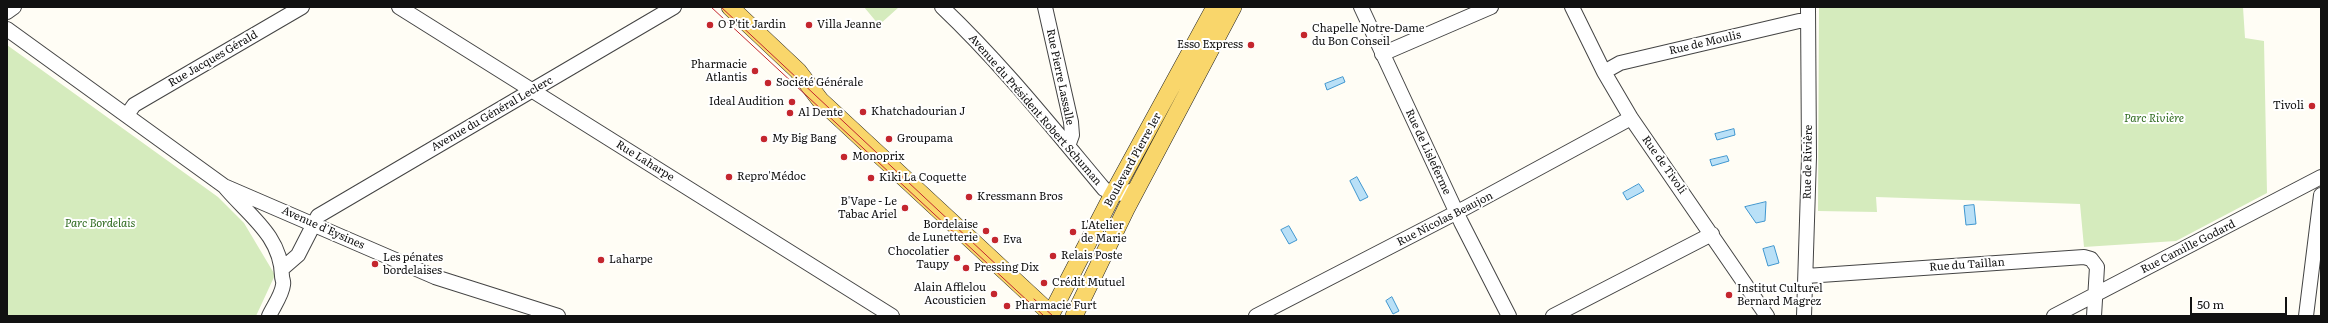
<!DOCTYPE html>
<html>
<head>
<meta charset="utf-8">
<style>
  body { margin:0 }
  #map { position:relative; width:2328px; height:323px; overflow:hidden; background:#fffdf5; font-family:Literata,serif }
  canvas { display:block }
  .frame { position:absolute; inset:0; border:8px solid #111; pointer-events:none }
  .scale { position:absolute; left:2190px; top:297px; width:97px; height:18px; box-sizing:border-box; border:2px solid #111; border-top:0; padding-left:5px; font-size:12px; line-height:14px; white-space:nowrap; color:#111; -webkit-text-stroke:3px #fff; paint-order:stroke }
</style>
</head>
<body>
<div id="map">
<canvas width="2328" height="323"></canvas>
<div class="frame"></div>
<div class="scale">50 m</div>
</div>
<script>
const ctx = document.querySelector('canvas').getContext('2d');
ctx.lineJoin = 'round';
function fillPath(path, color) {
  ctx.fillStyle = color;
  ctx.fill(path, 'evenodd');
}
function trace(path, color, width, dash) {
  ctx.strokeStyle = color;
  ctx.lineWidth = width;
  ctx.lineCap = dash ? 'butt' : 'round';
  ctx.setLineDash(dash || []);
  ctx.stroke(path);
}
function label(font, color, halo, rows, align = 'center') {
  ctx.font = font + ' Literata,serif';
  ctx.lineWidth = 4;
  ctx.setLineDash([]);
  ctx.textBaseline = 'middle';
  ctx.strokeStyle = halo;
  ctx.fillStyle = color;
  for (const [text, x, y, turn = 0] of rows) {
    ctx.save();
    ctx.translate(x, y);
    ctx.rotate((+turn || 0) * Math.PI / 180);
    ctx.textAlign = isNaN(turn) ? turn : align;
    if (halo) ctx.strokeText(text, 0, 0);
    ctx.fillText(text, 0, 0);
    ctx.restore();
  }
}
const green = new Path2D(`
  M864,7H899L879,25Z
  M1819,7H2243L2245,38L2264,41L2267,193L2176,241L2084,247L2080,204L1876,197L1877,212L1818,211Z
  M7,45L218,197L244,223L275,275L256,316H7Z`);
const water = new Path2D(`
  M1343,77L1345,82L1327,90L1325,84Z
  M1734,129L1735,135L1717,140L1715,134Z
  M1727,156L1729,161L1712,166L1710,160Z
  M1357,177L1368,197L1360,201L1350,181Z
  M1639,184L1644,191L1627,200L1623,193Z
  M1766,202L1765,221L1756,223L1745,207Z
  M1974,205L1976,224L1966,225L1964,206Z
  M1289,226L1297,240L1289,244L1281,230Z
  M1774,246L1779,263L1768,266L1763,249Z
  M1392,297L1399,311L1393,314L1386,301Z`);
const minor = new Path2D(`
  M399,7L892,316
  M942,7C1001,63 1052,127 1104,189C1117,196 1124,195 1137,188
  M1045,7L1071,122L1072,135L1068,146
  M1361,7L1461,222L1509,316
  M1572,7L1604,72L1631,118L1767,316
  M7,12L14,7
  M7,29L224,186C248,215 281,235 282,276C282,279 284,282 283,285C282,295 273,307 269,316
  M1382,54L1491,7
  M1604,72L1620,63L1799,21H1808
  M127,115L134,105L302,7
  M224,186L435,277L558,316
  M283,268L298,255L318,216L674,7
  M1806,276L2084,257L2091,259L2097,267L2094,316
  M1256,316L1467,207L1631,118
  M1553,316L1712,234
  M1804,316L1809,157L1808,7
  M2054,316L2321,177
  M2306,316L2321,195`);
const major = new Path2D(`
  M730,7L798,71L820,100L1051,314
  M1050,316L1113,194L1215,7
  M1074,316L1126,209L1233,7`);
const tram = new Path2D(`
  M711,7L1044,316
  M721,7L1001,269
  M1034,299L1053,316`);
const markers = [
  [710,25,4,"#c4262e"],
  [809,25,4,"#c4262e"],
  [1304,35,4,"#c4262e"],
  [1251,45,4,"#c4262e"],
  [755,71,4,"#c4262e"],
  [768,83,4,"#c4262e"],
  [792,102,4,"#c4262e"],
  [2312,106,4,"#c4262e"],
  [863,112,4,"#c4262e"],
  [790,113,4,"#c4262e"],
  [764,139,4,"#c4262e"],
  [889,139,4,"#c4262e"],
  [844,157,4,"#c4262e"],
  [729,177,4,"#c4262e"],
  [871,178,4,"#c4262e"],
  [969,197,4,"#c4262e"],
  [905,208,4,"#c4262e"],
  [986,231,4,"#c4262e"],
  [1073,232,4,"#c4262e"],
  [995,240,4,"#c4262e"],
  [1053,256,4,"#c4262e"],
  [957,258,4,"#c4262e"],
  [601,260,4,"#c4262e"],
  [375,264,4,"#c4262e"],
  [966,268,4,"#c4262e"],
  [1044,283,4,"#c4262e"],
  [994,294,4,"#c4262e"],
  [1729,295,4,"#c4262e"],
  [1007,306,4,"#c4262e"]
];
const poiNames = [
  ["O P'tit Jardin",718,25],
  ["Villa Jeanne",817,25],
  ["Chapelle Notre-Dame",1312,29],
  ["du Bon Conseil",1312,42],
  ["Esso Express",1243,45,"right"],
  ["Pharmacie",747,65,"right"],
  ["Atlantis",747,78,"right"],
  ["Société Générale",776,83],
  ["Ideal Audition",784,102,"right"],
  ["Tivoli",2304,106,"right"],
  ["Khatchadourian J",871,112],
  ["Al Dente",798,113],
  ["My Big Bang",772,139],
  ["Groupama",897,139],
  ["Monoprix",852,157],
  ["Repro'Médoc",737,177],
  ["Kiki La Coquette",879,178],
  ["Kressmann Bros",977,197],
  ["B'Vape - Le",897,202,"right"],
  ["Tabac Ariel",897,215,"right"],
  ["Bordelaise",978,225,"right"],
  ["de Lunetterie",978,238,"right"],
  ["L'Atelier",1081,226],
  ["de Marie",1081,239],
  ["Eva",1003,240],
  ["Chocolatier",949,252,"right"],
  ["Taupy",949,265,"right"],
  ["Relais Poste",1061,256],
  ["Les pénates",383,258],
  ["bordelaises",383,271],
  ["Laharpe",609,260],
  ["Pressing Dix",974,268],
  ["Crédit Mutuel",1052,283],
  ["Alain Afflelou",986,288,"right"],
  ["Acousticien",986,301,"right"],
  ["Institut Culturel",1737,289],
  ["Bernard Magrez",1737,302],
  ["Pharmacie Furt",1015,306]
];
const streetNames = [
  ["Rue de Moulis",1705,43,-13],
  ["Rue Jacques Gérald",213,59,-30],
  ["Rue Pierre Lassalle",1060,77,78],
  ["Avenue du Président Robert Schuman",1035,110,49],
  ["Avenue du Général Leclerc",492,114,-30],
  ["Rue de Lisleferme",1428,152,65],
  ["Boulevard Pierre 1er",1133,160,-61],
  ["Rue Laharpe",645,161,32],
  ["Rue de Rivière",1808,162,-89],
  ["Rue de Tivoli",1664,165,55],
  ["Rue Nicolas Beaujon",1445,219,-27],
  ["Avenue d'Eysines",323,228,24],
  ["Rue Camille Godard",2188,247,-27],
  ["Rue du Taillan",1967,265,-4]
];
const parkNames = [
  ["Parc Rivière",2154,119],
  ["Parc Bordelais",100,224]
];
fillPath(green, '#d5ebbd');
fillPath(water, '#b9e0f7');
trace(water, '#3f96cf', 1);
trace(minor, '#444', 16);
trace(major, '#222', 18);
trace(minor, '#fff', 14);
trace(major, '#f9d66b', 17);
trace(tram, '#c4262e', 1);
for (const [x, y, r, color] of markers) {
  const dot = new Path2D();
  dot.arc(x, y, r, 0, 2 * Math.PI);
  ctx.fillStyle = color;
  ctx.fill(dot);
  trace(dot, '#fff', 1.5);
}
label('11px', '#111', '#fff', poiNames, 'left');
label('11px', '#111', '#fff', streetNames);
label('italic 11px', '#2f6b1f', '#fff', parkNames);
</script>
</body>
</html>
